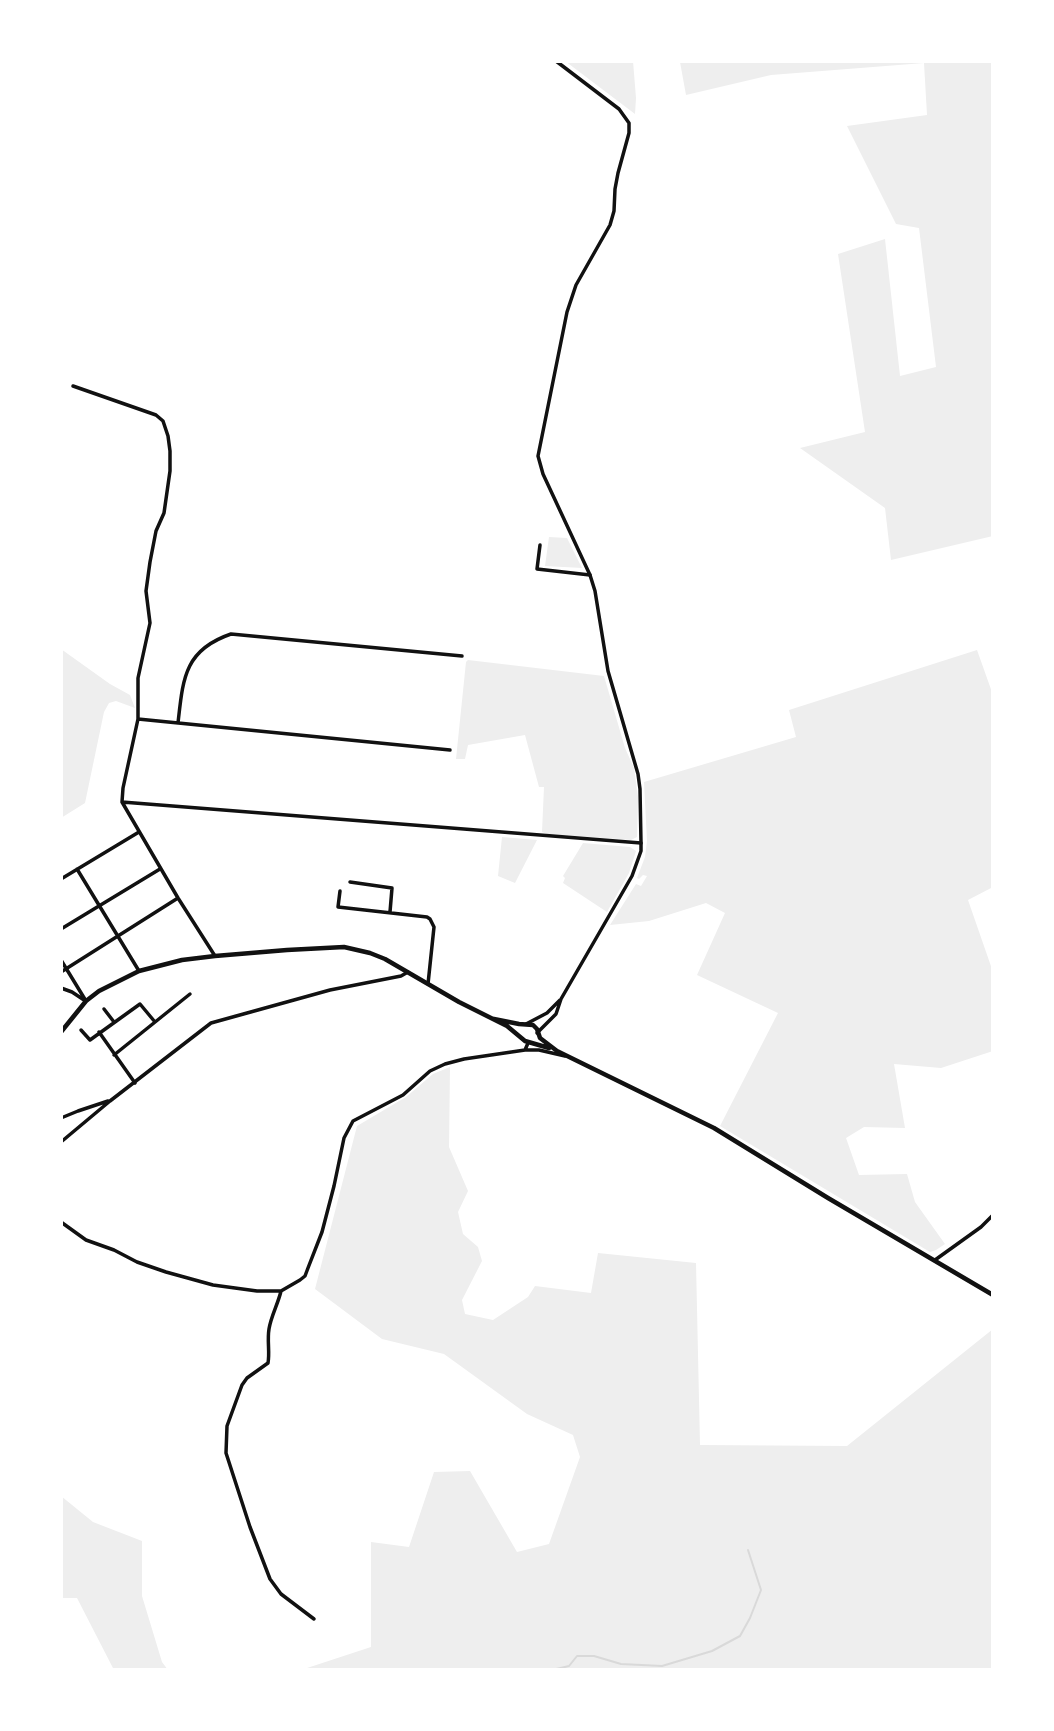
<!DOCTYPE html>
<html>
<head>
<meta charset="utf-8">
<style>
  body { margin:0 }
  #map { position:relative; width:1054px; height:1731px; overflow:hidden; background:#fff; font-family:"Exo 2",sans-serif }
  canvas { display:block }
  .frame { position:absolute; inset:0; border:63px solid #fff; pointer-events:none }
</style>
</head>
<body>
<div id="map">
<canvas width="1054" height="1731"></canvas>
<div class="frame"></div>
</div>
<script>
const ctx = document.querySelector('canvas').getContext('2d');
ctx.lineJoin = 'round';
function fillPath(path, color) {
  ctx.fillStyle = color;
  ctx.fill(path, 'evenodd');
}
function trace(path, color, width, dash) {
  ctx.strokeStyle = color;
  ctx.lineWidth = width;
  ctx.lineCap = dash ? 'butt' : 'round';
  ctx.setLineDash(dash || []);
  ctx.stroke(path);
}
const green = new Path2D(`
  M565,61H633L636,98L635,114Z
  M993,61V536L891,560L885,508L800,448L865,432L838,254L885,239L900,376L936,367L919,228L896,224L847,126L927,115L924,63L771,75L686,95L680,62Z
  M549,537L567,538L582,568L545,566Z
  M61,649L110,684L130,695L135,708L116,701L109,703L104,712L85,803L61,818Z
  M977,650L993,695V887L968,900L993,972V1051L941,1068L894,1064L905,1128L864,1127L846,1138L859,1175L907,1174L915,1202L945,1244L936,1250L930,1252L720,1126L778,1013L697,975L725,913L706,903L649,921L610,925L636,884L641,886L647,876L643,875L639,879L637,878L645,857L647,841L644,782L796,737L789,710Z
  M468,660L604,676L625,748L634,768L638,797L637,837L631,840L547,834L542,832L544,787H539L525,735L468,745L465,759H456L466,662Z
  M502,837L537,840L515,883L498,876Z
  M583,843L630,847L636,851L629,873L607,912L563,883L565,878L563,876Z
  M450,1067L449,1147L468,1191L458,1212L463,1234L478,1247L482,1261L462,1300L465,1314L493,1320L528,1297L535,1286L591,1293L598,1253L696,1263L700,1445L847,1446L993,1329V1670H301L371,1647V1542L409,1547L434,1472L470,1471L517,1552L549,1544L580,1457L573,1435L527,1414L444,1354L382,1339L315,1289L357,1126L406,1097L433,1074Z
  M61,1496L93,1522L142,1541V1596L162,1662L168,1670H114L77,1598H61Z`);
const stream = new Path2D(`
  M552,1670L569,1666L577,1656H594L621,1664L662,1666L712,1651L740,1636L750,1618L761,1590L748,1550`);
const minor = new Path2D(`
  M73,386L156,415L163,421L168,436L170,451V471L164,513L156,531L150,562L146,591L150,623L138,678V719L123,788L122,802L178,898L215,956
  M540,545L537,569L590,575
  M138,719L450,750
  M178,723C183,679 184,650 231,634L462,656
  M122,802L641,843
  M77,869L139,971
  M61,879L139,832
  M350,882L392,888L390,912
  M340,891L338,907L427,917L430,919L434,927L428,984
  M61,929L160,869
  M61,960L86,1001
  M61,972L178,898
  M61,988L72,992L84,1000
  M104,1009L114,1022
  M81,1030L90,1040L140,1004L155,1022
  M99,1032L135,1083
  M525,1050H539L565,1056
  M114,1055L190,994
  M61,1222L86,1240L114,1250L137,1262L166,1272L213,1285L257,1291H281L300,1280L305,1276L308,1268L322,1232L334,1186L344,1138L353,1121L403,1095L430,1071L445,1064L464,1059L525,1050L528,1043
  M935,1260L981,1227L993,1215
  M281,1291C278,1304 271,1316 269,1329C267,1341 270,1352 268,1363L247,1378L242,1385L227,1426L226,1453L250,1527L270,1579L281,1594L314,1619`);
const tertiary = new Path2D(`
  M526,1024L547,1013L560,1000
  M537,1033L556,1014L561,999L632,876L641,851V843L640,789L638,774L608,671L595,591L590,575L543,474L538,456L567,312L576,285L610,225L614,211L615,189L618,173L629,133V123L619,109L556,61
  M61,1118L78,1111L108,1101
  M61,1142L110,1101L211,1023L330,990L401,976L408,972`);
const secondary = new Path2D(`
  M494,1019L519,1024L533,1025L537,1029L540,1038L557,1051L714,1128L828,1198L993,1295
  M61,1032L86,1001L99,991L139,971L182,960L215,956L287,950L344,947L370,953L385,959L459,1002L507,1026L525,1041L549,1048`);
fillPath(green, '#eee');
trace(stream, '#d9d9d9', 2);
trace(minor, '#111', 3.5);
trace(tertiary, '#111', 3.5);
trace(secondary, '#111', 4.5);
</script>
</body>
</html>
